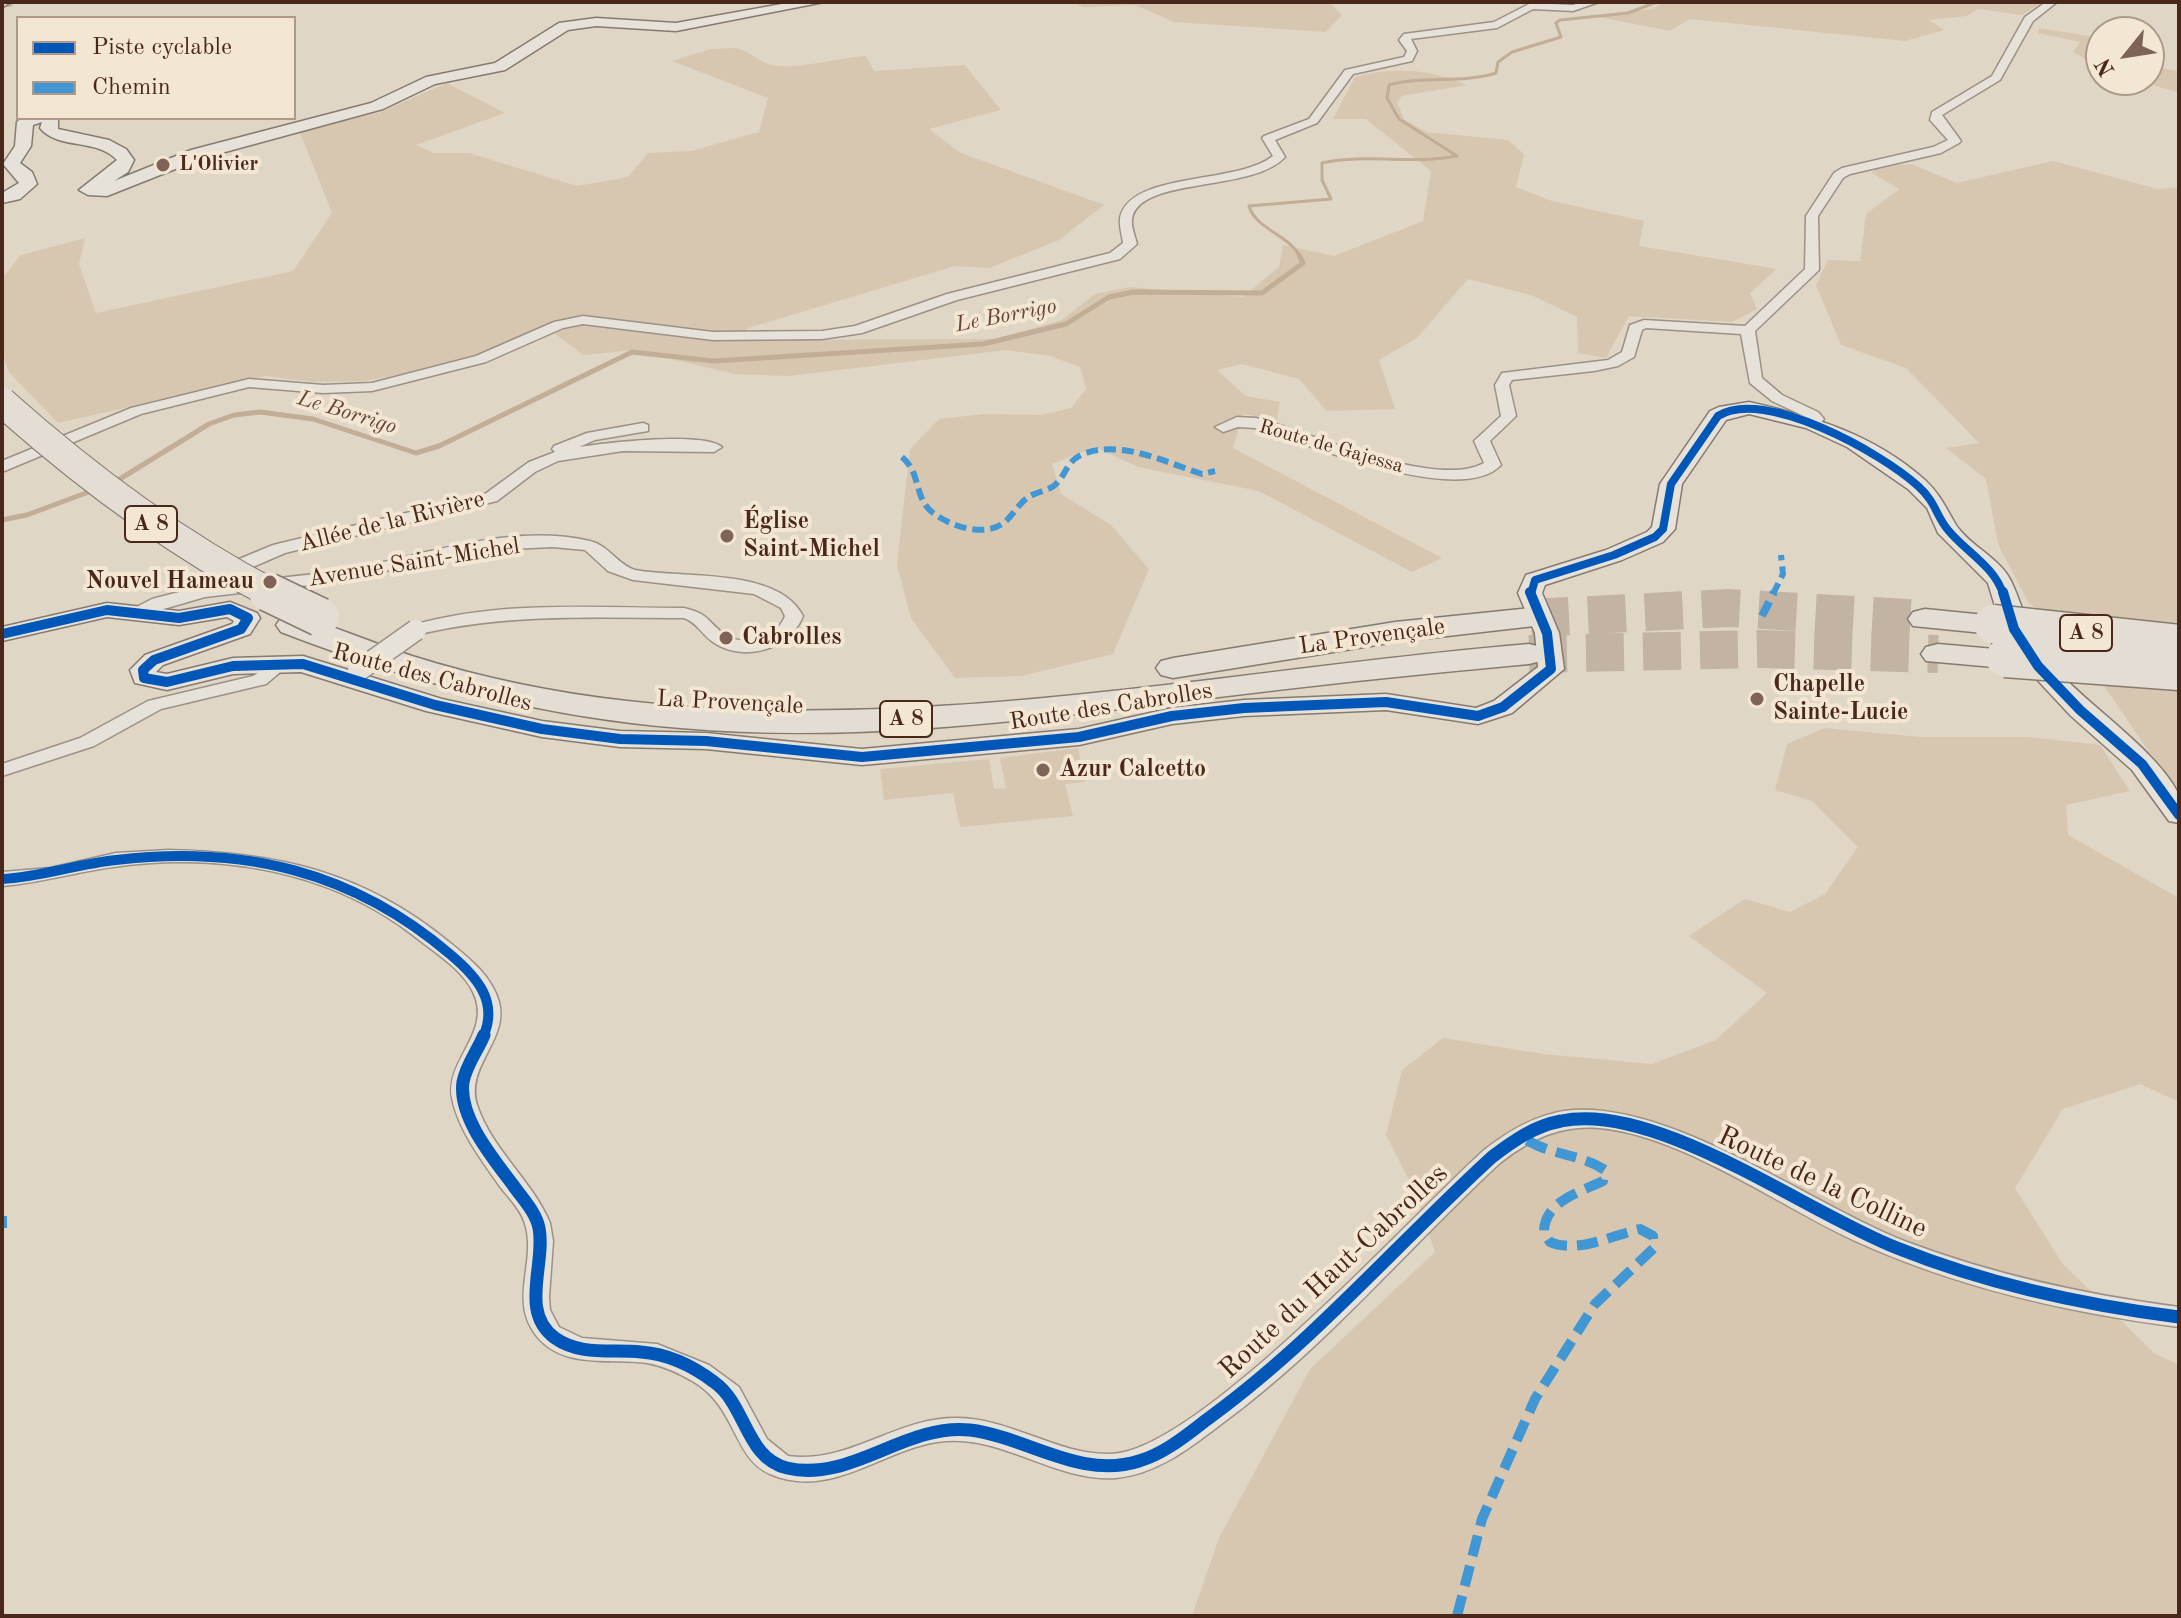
<!DOCTYPE html>
<html>
<head>
<meta charset="utf-8">
<style>
  body { margin:0 }
  #map { position:relative; width:2181px; height:1618px; overflow:hidden; background:#e0d6c5; font-family:"Old Standard TT",serif }
  canvas { display:block }
  .frame { position:absolute; inset:0; border:4px solid #4a271b; pointer-events:none }
  .legend { position:absolute; left:16px; top:16px; width:280px; height:104px; box-sizing:border-box; background:#f3e6d2; border:2px solid #af9a89; margin:0; padding:10px 14px; list-style:none; font-size:24px; color:#4a271b }
  .legend li { display:flex; align-items:center; gap:16px; height:40px }
  .legend b { width:40px; border:2px solid #af9a89 }
  .north { position:absolute; left:2085px; top:16px; width:80px; height:80px; box-sizing:border-box; background:#f3e6d2; border:2px solid #af9a89; border-radius:50%; rotate:240deg; font-size:22px; font-weight:700; line-height:32px; text-align:center; color:#4a271b }
  .north::after { content:''; display:block; margin:auto; width:28px; height:36px; background:#7e6456; clip-path:polygon(50% 0,100% 100%,50% 72%,0 100%) }
</style>
</head>
<body>
<div id="map">
<canvas width="2181" height="1618"></canvas>
<div class="frame"></div>
<ul class="legend">
<li><b style="height:10px;background:#0057b8"></b>Piste cyclable</li>
<li><b style="height:10px;background:#4196d4"></b>Chemin</li>
</ul>
<div class="north">N</div>
</div>
<script>
const ctx = document.querySelector('canvas').getContext('2d');
ctx.lineJoin = 'round';
function fillPath(path, color) {
  ctx.fillStyle = color;
  ctx.fill(path, 'evenodd');
}
function trace(path, color, width, dash) {
  ctx.strokeStyle = color;
  ctx.lineWidth = width;
  ctx.lineCap = dash ? 'butt' : 'round';
  ctx.setLineDash(dash || []);
  ctx.stroke(path);
}
function label(font, color, halo, rows, align = 'center') {
  ctx.font = font + ' "Old Standard TT",serif';
  ctx.lineWidth = 8;
  ctx.setLineDash([]);
  ctx.textBaseline = 'middle';
  ctx.strokeStyle = halo;
  ctx.fillStyle = color;
  for (const [text, x, y, turn = 0] of rows) {
    ctx.save();
    ctx.translate(x, y);
    ctx.rotate((+turn || 0) * Math.PI / 180);
    ctx.textAlign = isNaN(turn) ? turn : align;
    if (halo) ctx.strokeText(text, 0, 0);
    ctx.fillText(text, 0, 0);
    ctx.restore();
  }
}
const green = new Path2D(`
  M1071,2H1329L1342,15L1326,32L1174,22L1135,5L1083,7Z
  M1664,2L1686,4L2042,2L2022,15L1978,9L1966,16L1929,20L1944,30L1905,41L1690,19L1670,31L1594,16L1653,9Z
  M2039,28L2101,38V68L2073,52L2080,42L2038,33Z
  M734,48C751,51 755,59 768,64C790,72 841,57 866,56L874,71L965,65L1001,110L929,129L961,153L1104,205L1059,240L989,268L955,266L748,328L740,340L995,339L1062,320L1095,294L1130,287L1243,297L1279,267L1283,245L1334,256L1423,221L1431,171L1366,119H1333L1355,77C1392,66 1432,69 1467,85L1402,96L1397,102L1404,119L1427,132L1508,140L1524,154L1516,187L1552,201L1644,221L1639,246L1777,269L1750,293L1757,309L1732,322L1629,316L1606,358L1578,353L1577,317L1531,295L1468,279L1417,338L1379,360L1395,409L1327,411L1299,379L1242,364L1217,370L1246,396L1280,402L1277,420L1243,414L1233,448L1442,558L1412,572L1259,491L1138,467L1095,447L1052,464L1061,494L1111,525L1149,569L1113,654L1021,676L955,678L911,618L897,565L910,449L939,419L984,414L1041,415L1071,408L1086,389L1080,367L1050,356L1006,350L789,376L734,374L634,350L583,355L546,327L462,363L365,381L314,382L265,376L58,423L9,372L2,354V278L21,255L85,238L79,264L96,313L293,271L332,213L299,130L378,113L447,83L505,113L416,145L434,153H469L577,186L628,177L648,153L691,151L759,132L768,98L672,61L711,49Z
  M2149,51L2155,67L2179,71V93L2137,80H2149Z
  M2053,161L2158,189L2179,187V796L2058,618L2029,604L1998,544L1986,479L1946,448L1979,443L1906,368L1841,345L1816,285L1828,260L1860,261L1866,214L1899,189L1872,173L1876,167L1911,164L1957,183Z
  M1825,728L1920,737H2029L2100,745L2130,791L2066,805L2068,835L2179,898V1102L2140,1084L2063,1109L2015,1188L2062,1263L2154,1353L2179,1365V1616H1192L1219,1538L1310,1369L1435,1252L1414,1190L1386,1135L1402,1070L1443,1038L1543,1054L1652,1064L1716,1040L1767,993L1689,936L1745,899L1790,912L1825,894L1858,847L1812,801L1775,790L1787,744Z
  M1078,748L1085,782L1065,784L1073,816L960,827L953,793L884,800L880,769L989,759L994,789L1006,788L1000,758Z`);
const streamFar1 = new Path2D(`
  M2,6L11,5
  M1300,257C1289,234 1256,230 1249,206L1331,199L1322,180V163C1367,153 1412,165 1457,156L1399,119L1387,98L1389,85C1424,75 1461,84 1496,73L1498,62L1512,52L1561,37L1556,23L1560,20L1628,13L1657,2`);
const stream = new Path2D(`
  M115,482L209,424L234,415L260,412L313,419L416,453L439,446L632,352L714,361L983,344L1066,324L1109,297L1134,292L1262,293L1303,263L1299,255
  M2,520L27,515L94,490`);
const highwayTunnel = new Path2D(`
  M1531,618L1729,608L1925,619
  M1529,654L1762,649L1938,654`);
const street = new Path2D(`
  M1583,2H1599L1573,11L1533,9L1497,28L1411,39L1417,51L1412,61L1353,74L1317,123L1275,140L1285,157C1252,193 1139,176 1132,219C1131,227 1135,236 1137,244L1120,259L957,300L862,333L822,339L713,340L583,324L563,328L486,362L372,391L323,393L249,387L141,414L2,472V461L131,408L249,379L323,385L372,383L476,356L554,322L583,316L713,332L822,331L855,326L947,294L1110,253L1123,243C1122,235 1119,226 1120,218C1130,171 1237,185 1273,156L1262,138L1264,136L1309,119L1345,70L1404,57L1407,51L1399,40L1404,34L1494,22L1531,3L1573,5Z
  M2046,2H2057L2033,21L2000,80L1942,115L1961,141L1959,143L1941,153L1850,174L1843,178L1818,216L1819,270L1755,331L1762,378L1782,395L1818,412L1824,419L1818,426H1808V418L1772,401L1750,383L1741,334L1646,328L1642,330L1634,357L1618,366L1594,371L1512,380L1509,385L1516,416L1490,441L1501,465C1460,508 1306,443 1255,428L1238,427L1223,432L1215,427L1237,417L1256,418C1311,432 1434,490 1484,463L1474,441L1501,416L1495,385L1502,373L1608,360L1622,352L1630,325L1644,320L1745,326L1805,269L1806,216L1834,173L1842,168L1933,147L1948,140L1930,120L1932,112L1992,76L2025,17Z
  M643,423L648,425V431L595,440L579,447C605,443 703,431 722,447L714,452L623,451L558,461L535,472L497,501L285,553L209,586C257,579 306,577 354,568C430,554 512,523 590,541C608,545 617,564 635,570C683,579 778,567 803,616C790,650 743,663 713,642C701,634 698,623 684,618C593,618 505,613 416,635L407,630L410,626C499,600 592,608 684,608C711,614 707,623 726,635C747,648 776,639 785,616L781,608L754,594L633,580L608,571L585,550L553,547L488,550L327,583L205,597L136,617L127,612L152,599L179,592L176,588L179,584L273,545L485,494L529,462L555,452L552,449L554,446L587,433Z
  M282,658L291,663L266,684L161,709L94,746L2,776V764L80,738L148,701L253,676Z
  M168,850C277,852 364,872 449,942C469,958 492,976 499,1002C509,1040 465,1066 477,1105C492,1150 532,1180 550,1223L553,1241L549,1297L550,1310L559,1327L582,1338L657,1344L709,1365L739,1387L767,1439L788,1456C851,1464 896,1417 957,1418C1010,1418 1057,1455 1110,1454C1196,1454 1413,1214 1483,1151C1507,1132 1533,1116 1564,1111C1667,1097 1811,1205 1907,1242C1995,1275 2086,1295 2179,1307V1327C2068,1313 1955,1287 1853,1240C1778,1205 1681,1135 1599,1128C1560,1125 1531,1139 1500,1163C1407,1249 1326,1347 1224,1422C1191,1447 1158,1474 1116,1478C1053,1482 1000,1432 937,1442C880,1451 830,1500 770,1474C733,1458 737,1408 694,1382C679,1373 664,1366 647,1363C608,1358 558,1370 533,1331C510,1296 538,1258 524,1221C520,1209 509,1198 501,1188C483,1162 458,1130 452,1098C445,1060 493,1032 473,992C462,969 434,952 414,936C329,870 218,852 113,867C75,872 40,883 2,886V872L50,868L116,853Z`);
const secondary = new Path2D(`
  M793,2H824L676,31L596,26L568,30L505,70L435,84L383,109L203,158L107,196L88,195L79,190L117,160C97,138 58,150 40,128L42,122L33,125L31,146L20,163L32,172L37,184L20,199L2,203V193L19,183L3,164L15,146L17,122L21,118H58V129L109,140L126,149L134,160L128,172L114,181L191,150L371,103L426,77L495,63L559,23L596,18L676,23Z
  M1749,402C1815,417 1873,434 1925,480C1940,494 1946,508 1956,525C1970,546 2000,558 2011,581C2025,610 2028,638 2050,663C2085,704 2155,748 2178,793C2181,801 2179,815 2179,823L2169,821L2132,770L2071,716L2029,671L2002,629L1988,583L1938,533L1927,508L1908,489L1847,447L1806,428L1749,414L1726,420L1682,484L1675,529L1663,542L1622,560L1545,585L1542,593L1559,633L1564,669L1512,713L1478,724L1386,710L1244,716L1172,724L1079,745L862,765L706,749L620,747L542,737L426,711L301,672L233,674L167,690L135,683L130,670L145,655L232,624L234,621L227,617L179,625L107,617L2,641V627L107,603L179,611L230,602L257,613L260,618L250,634L163,665L156,672L167,674L233,658L303,656L442,699L542,721L620,731L706,733L862,749L1079,729L1172,708L1244,700L1386,694L1476,708L1494,701L1538,667L1535,633L1518,593L1526,575L1606,550L1647,532L1652,527L1660,484L1710,411L1719,407Z`);
const primary = new Path2D(`
  M2,2H11L3,7Z`);
const highway = new Path2D(`
  M1531,608L1543,611L1548,618L1543,625L1395,642L1173,678L1161,675L1156,668L1161,661L1173,658L1395,622Z
  M1925,609L2005,617L2010,624L2005,631L1993,634L1913,626L1908,619L1913,612Z
  M293,615C333,625 372,643 412,656C482,678 554,693 627,701C923,735 1233,669 1529,644L1541,647L1546,654L1541,661L1529,664C1417,674 1306,686 1194,700C1024,721 853,743 681,728C543,717 410,682 281,632L276,625L281,618Z
  M1938,644L2017,651L2022,658L2017,665L2005,668L1926,661L1921,654L1926,647Z`);
const streetBridge = new Path2D(`
  M358,671L416,630`);
const highwayBridgeFar1 = new Path2D(`
  M2,402C86,477 173,542 272,594`);
const highwayBridge = new Path2D(`
  M268,592L320,617
  M1993,624L2179,644
  M2005,658L2179,671`);
const quietFar2 = new Path2D(`
  M902,457C922,474 913,497 933,513C952,527 988,539 1007,520C1014,513 1019,504 1027,498C1035,492 1048,491 1055,485C1067,474 1066,461 1083,454C1121,439 1167,463 1202,474L1215,471
  M1773,594L1783,574L1781,555`);
const quietFar1 = new Path2D(`
  M1762,616L1774,592`);
const quiet = new Path2D(`
  M2,1216V1228
  M1457,1616L1482,1519L1535,1399L1595,1304L1654,1248L1653,1236L1640,1229C1614,1235 1576,1254 1550,1242L1544,1233C1543,1202 1580,1192 1603,1181L1605,1170C1578,1152 1544,1156 1519,1134`);
const cyclewayFar2 = new Path2D(`
  M1531,594L1535,580L1614,555L1655,537L1663,529L1671,484L1718,416C1764,387 1882,453 1918,486C1936,502 1936,516 1948,530C1966,552 1995,567 2003,594`);
const cyclewayFar1 = new Path2D(`
  M2003,592L2014,629L2038,666L2080,710L2142,764L2179,815
  M2,634L107,610L179,618L230,609L248,618L241,629L154,660L143,670L144,678L167,682L233,666L303,664L435,705L542,729L620,739L706,741L862,757L1079,737L1172,716L1244,708L1386,702L1478,716L1503,707L1551,669L1547,633L1530,592
  M2,879C41,877 77,864 116,860C243,845 353,871 451,955C477,977 499,1002 483,1037`);
const cycleway = new Path2D(`
  M484,1035C478,1050 466,1065 463,1082C458,1117 493,1158 513,1185C522,1198 536,1212 539,1228C546,1264 519,1312 555,1338C580,1356 612,1349 641,1352C667,1354 693,1366 714,1382C746,1404 746,1459 787,1468C851,1483 905,1423 970,1430C1027,1437 1081,1480 1139,1461C1167,1453 1191,1431 1213,1415C1316,1339 1398,1243 1492,1157C1513,1141 1534,1126 1561,1121C1656,1101 1807,1213 1897,1248C1987,1284 2083,1305 2179,1317`);
const markers = [
  [163,165,8,"#7e6456"],
  [727,536,8,"#7e6456"],
  [270,582,8,"#7e6456"],
  [726,638,8,"#7e6456"],
  [1757,699,8,"#7e6456"],
  [1043,770,8,"#7e6456"]
];
const farPoinames = [
  ["L'Olivier",179,165]
];
const farStreetnames = [
  ["Route de Gajessa",1331,447,16]
];
const farWaternames = [
  ["Le Borrigo",1006,316,-11],
  ["Le Borrigo",347,413,17]
];
const shields = [
  [151,524,52],
  [2086,633,52],
  [906,719,52]
];
const shieldNames = [
  ["A 8",151,524],
  ["A 8",2086,633],
  ["A 8",906,719]
];
const streetNames = [
  ["Allée de la Rivière",392,522,-14],
  ["Avenue Saint-Michel",414,563,-9],
  ["La Provençale",1372,637,-8],
  ["Route des Cabrolles",432,678,15],
  ["La Provençale",730,703,3],
  ["Route des Cabrolles",1111,707,-9]
];
const poiNames = [
  ["Église",743,522],
  ["Saint-Michel",743,550],
  ["Nouvel Hameau",254,582,"right"],
  ["Cabrolles",742,638],
  ["Chapelle",1773,685],
  ["Sainte-Lucie",1773,713],
  ["Azur Calcetto",1059,770]
];
const nearStreetnames = [
  ["Route de la Colline",1822,1183,25],
  ["Route du Haut-Cabrolles",1334,1272,-43]
];
fillPath(green, '#d7c7b0');
trace(streamFar1, '#c2ad97', 3);
trace(stream, '#c2ad97', 5);
trace(highwayTunnel, '#c2b3a3', 38, [38, 19]);
trace(street, '#9b9186', 3);
trace(secondary, '#857a70', 3);
trace(primary, '#857a70', 3);
trace(highway, '#857a70', 3);
fillPath(street, '#e7e2d9');
fillPath(secondary, '#e7e2d9');
fillPath(primary, '#e3ddd3');
fillPath(highway, '#e3ddd3');
trace(streetBridge, '#9b9186', 23, []);
trace(highwayBridgeFar1, '#857a70', 31, []);
trace(highwayBridge, '#857a70', 41, []);
trace(streetBridge, '#e7e2d9', 20);
trace(highwayBridgeFar1, '#e3ddd3', 29);
trace(highwayBridge, '#e3ddd3', 38);
trace(quietFar2, '#4196d4', 6, [12, 6]);
trace(quietFar1, '#4196d4', 8, [16, 8]);
trace(quiet, '#4196d4', 10, [21, 10]);
trace(cyclewayFar2, '#0057b8', 8);
trace(cyclewayFar1, '#0057b8', 10);
trace(cycleway, '#0057b8', 13);
for (const [x, y, r, color] of markers) {
  const dot = new Path2D();
  dot.arc(x, y, r, 0, 2 * Math.PI);
  ctx.fillStyle = color;
  ctx.fill(dot);
  trace(dot, '#f3e6d2', 3);
}
label('bold 20px', '#4a271b', '#f3e6d2', farPoinames, 'left');
label('20px', '#4a271b', '#f3e6d2', farStreetnames);
label('italic 22px', '#654435', '#f3e6d2', farWaternames);
for (const [x, y, w] of shields) {
  const box = new Path2D();
  box.roundRect(x - w / 2, y - 18, w, 36, 6);
  ctx.fillStyle = '#f3e6d2';
  ctx.fill(box);
  trace(box, '#4a271b', 2);
}
label('bold 22px', '#4a271b', null, shieldNames);
label('24px', '#4a271b', '#f3e6d2', streetNames);
label('bold 24px', '#4a271b', '#f3e6d2', poiNames, 'left');
label('28px', '#4a271b', '#f3e6d2', nearStreetnames);
</script>
</body>
</html>
